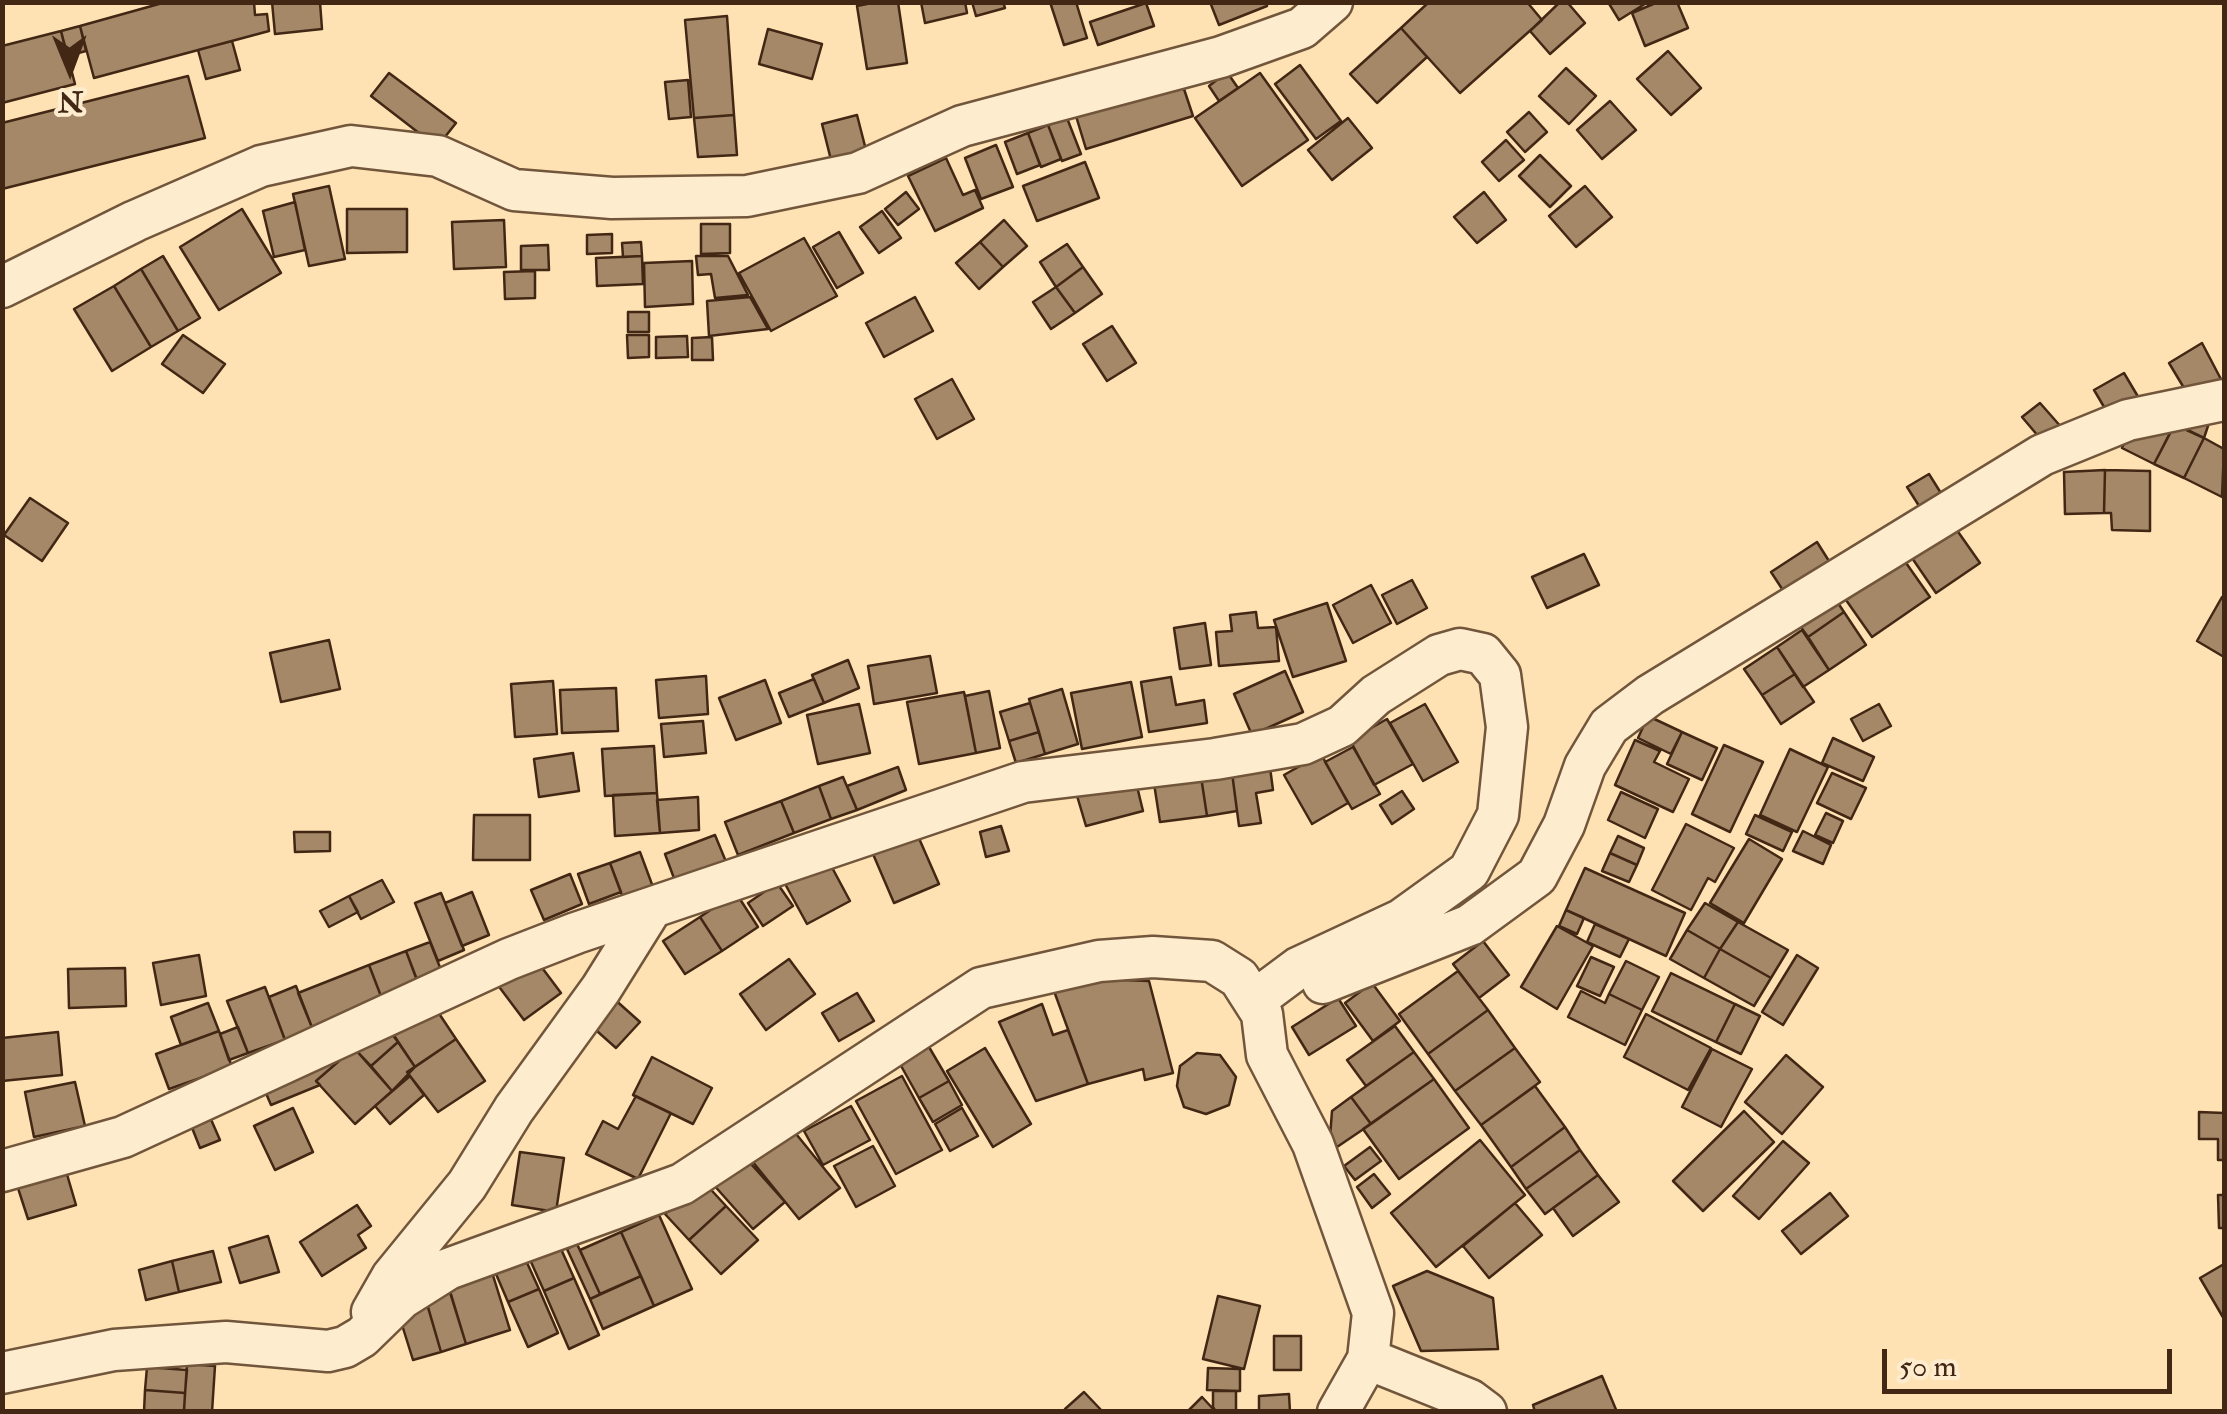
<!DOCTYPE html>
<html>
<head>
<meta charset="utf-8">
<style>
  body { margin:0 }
  #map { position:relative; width:2227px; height:1414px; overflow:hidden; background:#fee2b3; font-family:"IM FELL Double Pica",serif }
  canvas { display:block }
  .frame { position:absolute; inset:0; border:5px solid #422715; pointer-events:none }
  .north { position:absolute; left:20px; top:20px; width:100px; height:100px; -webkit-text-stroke:8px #feecce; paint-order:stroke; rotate:179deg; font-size:28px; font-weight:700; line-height:40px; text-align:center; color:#422715 }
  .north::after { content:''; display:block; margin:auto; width:35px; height:45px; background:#422715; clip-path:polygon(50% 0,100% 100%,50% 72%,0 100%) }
  .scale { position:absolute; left:1882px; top:1349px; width:290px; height:45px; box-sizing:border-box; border:5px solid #422715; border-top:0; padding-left:12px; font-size:30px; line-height:35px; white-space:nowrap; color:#422715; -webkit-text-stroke:8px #feecce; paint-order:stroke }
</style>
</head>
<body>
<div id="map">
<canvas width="2227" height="1414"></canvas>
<div class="frame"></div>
<div class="north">N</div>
<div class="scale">50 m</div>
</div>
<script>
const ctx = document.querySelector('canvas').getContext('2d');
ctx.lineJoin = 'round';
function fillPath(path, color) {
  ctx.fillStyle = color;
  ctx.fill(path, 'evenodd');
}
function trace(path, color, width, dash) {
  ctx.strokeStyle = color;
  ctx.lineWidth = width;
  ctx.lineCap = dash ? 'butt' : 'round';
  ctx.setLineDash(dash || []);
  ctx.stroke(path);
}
const building = new Path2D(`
  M166,2H254L255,15L267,14L269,31L94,78L80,26Z
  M272,2H320L322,29L275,34Z
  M877,2H898L907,63L867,69L857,6Z
  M921,2H965L967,13L925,23Z
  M972,2H1003L1005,8L976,16Z
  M1050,2H1076L1087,38L1064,45Z
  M1210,2H1266L1267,6L1219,25Z
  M1429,2H1527L1542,20L1460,93L1401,28Z
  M1560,2H1567L1585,23L1550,54L1530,31Z
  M1608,2H1648L1619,20Z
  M1658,2H1677L1688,28L1645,46L1632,13Z
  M1146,3L1154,26L1098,45L1090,22Z
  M727,16L734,115L694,118L685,20Z
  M80,26L86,51L67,56L61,31Z
  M1401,28L1427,57L1377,103L1350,74Z
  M768,29L822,44L812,79L759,64Z
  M61,31L75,84L2,103V46Z
  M232,41L240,70L206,79L198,50Z
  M1668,51L1701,88L1671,115L1637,79Z
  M1300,65L1341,121L1316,139L1275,84Z
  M1566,68L1596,96L1569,124L1539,96Z
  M1227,72L1238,88L1219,101L1209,86Z
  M389,73L456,123L437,147L371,96Z
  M1260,73L1308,140L1242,186L1195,118Z
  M188,76L205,138L2,189V123Z
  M688,80L691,117L669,119L665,82Z
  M1182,83L1193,116L1086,149L1076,116Z
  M1610,101L1636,130L1602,159L1577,130Z
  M1529,112L1547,132L1525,152L1507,132Z
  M734,115L737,155L698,157L694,118Z
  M857,115L866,150L831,160L822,124Z
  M1067,118L1081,154L1062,161L1048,125Z
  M1348,118L1372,148L1332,180L1308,150Z
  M1048,125L1061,159L1041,167L1028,133Z
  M1028,133L1040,165L1017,174L1005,142Z
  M1506,140L1524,160L1499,181L1482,162Z
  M996,145L1013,187L981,199L965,158Z
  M1540,155L1571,186L1550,207L1519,176Z
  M946,158L963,195L975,190L983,208L935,231L908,176Z
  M1085,162L1099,198L1037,221L1023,186Z
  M329,186L345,259L309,266L293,194Z
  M1585,186L1612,217L1576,247L1549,216Z
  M906,192L919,209L898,225L885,209Z
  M1484,192L1506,220L1477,243L1454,217Z
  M295,202L305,250L274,257L263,211Z
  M242,209L281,273L219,310L180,247Z
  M347,209H407V252L347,253Z
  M882,211L901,238L879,253L860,227Z
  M504,220L506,267L454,269L452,222Z
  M1004,220L1027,246L1003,267L980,242Z
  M701,224H730V253L701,254Z
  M839,232L863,273L837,288L813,247Z
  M612,234V253L587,254V235Z
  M804,238L837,296L771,331L739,273Z
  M641,242L642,256L623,257L622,243Z
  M980,242L1003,267L979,289L956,263Z
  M1067,244L1083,267L1056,287L1040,262Z
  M548,245L549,270H521V246Z
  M163,256L200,318L178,331L141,269Z
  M642,256L643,284L597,286L596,258Z
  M696,256H728L748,295L715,298L711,274L698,275Z
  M692,261L693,304L645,307L644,263Z
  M1083,267L1102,294L1075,313L1056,287Z
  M141,269L178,331L151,347L114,286Z
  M535,271V298L505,299L504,272Z
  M114,286L151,347L112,371L74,309Z
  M1056,287L1075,313L1051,329L1033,302Z
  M750,297L768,329L709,336L707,301Z
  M915,297L933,331L884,357L866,323Z
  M628,312H649V332H628Z
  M1112,326L1136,363L1107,381L1083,344Z
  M183,335L225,364L203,393L162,364Z
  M627,335H649V357L628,358Z
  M687,336L688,357L656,358V337Z
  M712,337L713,360H692V338Z
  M2202,343L2224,385L2193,403L2169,363Z
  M2124,373L2140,400L2110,417L2094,390Z
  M952,379L974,419L937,439L915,399Z
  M2040,403L2062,428L2044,443L2022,417Z
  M2211,417L2204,438L2180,427Z
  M2175,424L2204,438L2184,478L2154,464Z
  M2172,429L2154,464L2122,448L2130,430Z
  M2204,438L2224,449L2222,497L2184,478Z
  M2105,470L2150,471V531L2112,530L2111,513H2104Z
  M2105,470L2104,513L2065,514L2064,472Z
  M1929,474L1949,506L1928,520L1907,487Z
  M30,498L68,523L42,561L4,535Z
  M1954,526L1980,563L1936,593L1910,555Z
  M1817,542L1834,569L1788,598L1771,572Z
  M1584,554L1599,585L1547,608L1532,577Z
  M1904,560L1930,597L1872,637L1846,600Z
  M1412,580L1427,608L1397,624L1382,595Z
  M1371,585L1391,623L1353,643L1333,605Z
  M1832,594L1844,612L1808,637L1795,619Z
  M2222,597L2224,599V657L2197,641Z
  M1327,603L1346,661L1293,677L1274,620Z
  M1256,612L1258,628L1276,627L1279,661L1219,666L1216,632L1232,631L1230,615Z
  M1844,612L1866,645L1829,670L1808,637Z
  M1205,623L1211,665L1180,669L1174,628Z
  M1802,630L1829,670L1803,687L1777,647Z
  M329,640L340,689L281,702L270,653Z
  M1777,647L1795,674L1762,695L1744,669Z
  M930,656L937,693L874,704L868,666Z
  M848,660L859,688L824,703L812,675Z
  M1285,671L1303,712L1252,735L1234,694Z
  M1795,674L1814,702L1781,724L1762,695Z
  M706,676L708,714L659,718L656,680Z
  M1171,677L1176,705L1204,700L1207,723L1149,732L1141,682Z
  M814,679L824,703L789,717L779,693Z
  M765,680L781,723L736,740L719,698Z
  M553,681L557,734L515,737L511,684Z
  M1131,682L1142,737L1082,749L1071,693Z
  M616,688L618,731L562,733L560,690Z
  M1062,689L1078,744L1045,754L1029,699Z
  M989,691L1000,748L976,753L965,696Z
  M964,692L976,753L919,764L907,702Z
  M1030,703L1039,732L1009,741L1000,712Z
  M859,704L870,753L818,764L807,715Z
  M1425,704L1458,762L1423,781L1390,723Z
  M1879,704L1891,726L1863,741L1851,719Z
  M1648,716L1682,732L1671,754L1638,738Z
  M1387,719L1413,764L1374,785L1350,740Z
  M703,721L706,753L664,757L661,724Z
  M1039,732L1045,754L1016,763L1009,741Z
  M1682,732L1717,748L1702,780L1667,764Z
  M1833,738L1874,757L1863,781L1822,763Z
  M1635,740L1660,751L1654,762L1689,779L1673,812L1615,785Z
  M1724,745L1763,762L1730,832L1692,814Z
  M654,746L657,793L605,796L602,749Z
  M1353,747L1380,794L1352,809L1325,762Z
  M1790,749L1828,767L1797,832L1760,815Z
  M573,753L579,791L539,797L534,759Z
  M1321,754L1348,803L1312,824L1284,775Z
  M1269,760L1273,790L1256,793L1261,823L1239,826L1231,765Z
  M1231,765L1237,811L1207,816L1200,770Z
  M898,767L906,790L857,810L847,786Z
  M1200,770L1207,816L1160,822L1153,777Z
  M1832,773L1866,788L1851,819L1817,803Z
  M1134,774L1143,811L1086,826L1075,789Z
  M843,777L857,810L831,819L819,786Z
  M819,786L831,819L794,833L781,801Z
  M1402,791L1414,809L1392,824L1380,805Z
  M1621,792L1658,809L1645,838L1608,820Z
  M657,793L660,833L615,836L613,795Z
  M698,797L699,830L660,833L657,800Z
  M781,801L794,833L738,855L725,822Z
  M1826,813L1843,821L1833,843L1815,835Z
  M474,815H530V860H473Z
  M1755,815L1792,832L1783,851L1746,834Z
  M1686,824L1734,848L1715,882L1708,878L1691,910L1652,890Z
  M1001,826L1009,851L986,857L980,832Z
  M1803,831L1831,845L1823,864L1793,851Z
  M294,832H330V851L295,852Z
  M715,835L729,869L678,889L665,854Z
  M918,836L939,884L894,903L873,854Z
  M1618,836L1644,848L1637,865L1610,853Z
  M1749,839L1782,859L1744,923L1710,903Z
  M640,852L653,887L623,898L610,863Z
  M1610,853L1637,865L1629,882L1602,871Z
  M828,860L850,901L807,924L784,882Z
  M610,863L621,892L589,904L578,874Z
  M1585,868L1685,913L1666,956L1566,910Z
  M570,874L582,904L544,920L531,890Z
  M382,880L394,902L361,919L349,896Z
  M777,883L793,906L763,926L748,903Z
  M472,892L489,935L462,946L445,903Z
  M441,893L464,950L438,961L415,903Z
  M736,893L758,927L722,951L700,917Z
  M349,896L358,912L329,927L320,911Z
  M1705,903L1738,922L1720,949L1687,930Z
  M1566,910L1584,918L1577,934L1559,926Z
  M700,917L722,951L685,974L663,941Z
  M1738,922L1788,950L1771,978L1720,949Z
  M1595,924L1629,939L1620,957L1587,942Z
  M1557,926L1593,946L1557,1009L1521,987Z
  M1687,930L1720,949L1704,978L1670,959Z
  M1483,941L1509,975L1479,998L1453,964Z
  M430,942L443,975L419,985L406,951Z
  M1720,949L1771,978L1754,1006L1704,978Z
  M406,951L421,991L384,1004L369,965Z
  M531,953L561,993L524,1020L494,980Z
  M199,955L206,996L161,1005L153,963Z
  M1797,955L1818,968L1783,1025L1762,1012Z
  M1591,957L1614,967L1600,996L1577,986Z
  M789,959L815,994L766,1030L740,994Z
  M1626,961L1659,977L1642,1010L1609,994Z
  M369,965L384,1004L313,1030L298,993Z
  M125,968L126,1006L69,1008L68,969Z
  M1458,971L1488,1010L1428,1054L1399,1014Z
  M1671,973L1735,1004L1716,1042L1652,1011Z
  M1097,979L1149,981L1173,1073L1145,1080L1143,1069L1088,1084L1054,991Z
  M1372,983L1400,1021L1373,1041L1345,1003Z
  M296,986L313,1030L285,1040L269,997Z
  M265,987L285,1040L248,1053L227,1001Z
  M1581,991L1605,1003L1609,994L1642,1010L1625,1045L1568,1017Z
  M857,993L874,1021L839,1041L822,1013Z
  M612,997L640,1022L616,1048L588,1023Z
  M1338,998L1356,1026L1309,1055L1292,1027Z
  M208,1003L219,1031L181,1045L171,1017Z
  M432,1003L456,1039L415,1067L391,1031Z
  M1042,1004L1053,1035L1068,1030L1088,1084L1036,1101L999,1022Z
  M1735,1004L1760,1016L1741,1054L1716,1042Z
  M1488,1010L1515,1048L1455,1091L1428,1054Z
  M1646,1014L1711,1048L1688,1090L1624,1057Z
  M383,1022L398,1042L371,1066L354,1048Z
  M1395,1026L1414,1052L1366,1086L1347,1060Z
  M238,1027L248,1053L229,1060L220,1034Z
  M219,1031L232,1067L169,1089L156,1054Z
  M58,1032L62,1075L2,1081V1038Z
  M456,1039L485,1081L438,1112L407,1072Z
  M398,1042L415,1067L392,1091L371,1066Z
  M929,1047L949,1081L919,1098L900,1064Z
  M354,1048L316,1081L320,1085L271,1105L259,1077Z
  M354,1048L392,1091L355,1124L316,1081Z
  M985,1048L1031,1124L993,1147L947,1071Z
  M1515,1048L1540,1082L1481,1125L1455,1091Z
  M1712,1049L1752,1069L1721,1127L1682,1107Z
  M1414,1052L1434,1079L1371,1124L1351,1097Z
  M1197,1053L1220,1055L1236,1077L1229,1105L1206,1114L1184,1107L1177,1086L1180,1066Z
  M1786,1055L1823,1087L1782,1134L1745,1102Z
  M652,1057L712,1088L693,1124L633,1095Z
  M410,1076L424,1095L390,1124L375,1106Z
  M902,1076L942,1150L896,1174L856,1101Z
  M1434,1079L1469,1128L1399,1179L1363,1129Z
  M949,1081L962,1105L933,1122L919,1098Z
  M75,1082L85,1126L34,1137L25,1092Z
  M1535,1086L1565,1127L1511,1167L1481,1125Z
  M636,1096L671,1113L638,1179L586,1154L603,1121L618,1129Z
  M1351,1097L1371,1124L1337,1147L1330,1137L1332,1111Z
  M851,1106L870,1140L823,1165L804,1131Z
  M206,1108L220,1140L200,1148L187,1115Z
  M293,1108L313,1152L275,1170L254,1126Z
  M962,1108L978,1136L950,1151L935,1124Z
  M1744,1111L1774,1142L1703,1211L1673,1181Z
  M2199,1112L2224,1113V1160H2218V1139H2199Z
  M788,1124L840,1188L799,1219L748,1156Z
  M1565,1127L1580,1150L1526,1189L1511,1167Z
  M1480,1140L1525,1195L1436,1267L1391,1213Z
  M1783,1141L1809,1163L1759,1219L1733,1196Z
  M873,1146L895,1186L856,1207L834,1166Z
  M1370,1147L1381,1161L1355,1180L1344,1166Z
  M1580,1150L1598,1175L1545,1214L1526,1189Z
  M520,1152L564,1158L556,1212L512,1205Z
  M743,1155L785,1202L753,1229L712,1183Z
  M66,1171L76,1205L28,1219L17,1185Z
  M1374,1174L1390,1194L1372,1208L1357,1187Z
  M1598,1175L1619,1202L1573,1236L1553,1208Z
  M702,1180L726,1206L689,1240L665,1214Z
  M1830,1193L1848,1216L1801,1254L1782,1231Z
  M2218,1195H2224V1228H2219Z
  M1515,1203L1542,1235L1489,1278L1463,1246Z
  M357,1205L371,1226L358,1235L366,1248L322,1276L300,1242Z
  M726,1206L758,1240L721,1274L689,1240Z
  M659,1215L692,1289L654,1306L621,1232Z
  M621,1232L641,1276L600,1294L580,1250Z
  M268,1236L279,1272L240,1283L229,1248Z
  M557,1240L574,1278L544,1291L527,1253Z
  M577,1244L600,1294L590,1299L567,1249Z
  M213,1251L221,1282L179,1292L172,1261Z
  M523,1254L539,1289L508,1302L493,1267Z
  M172,1261L179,1292L146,1300L139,1270Z
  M2224,1264V1319L2200,1278Z
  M491,1269L510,1330L466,1344L447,1281Z
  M1427,1271L1493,1298L1498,1349L1421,1351L1393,1286Z
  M641,1276L654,1306L603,1329L590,1299Z
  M574,1278L599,1335L569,1349L544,1291Z
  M448,1286L466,1344L441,1352L424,1293Z
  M539,1289L558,1333L528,1347L508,1302Z
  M1218,1296L1260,1306L1244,1369L1203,1359Z
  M427,1304L441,1352L413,1360L398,1312Z
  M1274,1336H1301V1370H1274Z
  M187,1364L215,1366L212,1412L184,1410Z
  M147,1367L187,1370L185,1393L145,1390Z
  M1208,1368L1240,1369V1391L1207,1390Z
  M1602,1376L1617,1412H1535L1533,1405Z
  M145,1390L185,1393L184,1412H144Z
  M1213,1391H1236V1412H1216L1213,1407Z
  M1084,1392L1103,1412H1067L1065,1409Z
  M1289,1394L1290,1412H1259V1396Z
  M1202,1397L1216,1412H1187Z`);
const street = new Path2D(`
  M2,287L135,221L261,166L351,146L438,156L514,190L612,198L747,196L858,173L962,126L1221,57L1302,28L1332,2
  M1323,983L1470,925L1537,876L1564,825L1585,766L1609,726L1650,695L2042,455L2128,420L2224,400
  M2,1171L123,1137L509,959L576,933L1023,782L1215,759L1303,744L1342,726L1376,695L1439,655L1460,649L1483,654L1500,675L1507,727L1498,815L1469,871L1401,920L1298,968L1255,1000
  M372,1312L392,1277L467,1185L514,1109L601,989L651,909
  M1368,1359L1470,1400L1486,1412
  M2,1373L114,1350L226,1342L328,1351L345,1347L362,1337L402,1298L448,1269L682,1184L981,988L1099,961L1153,957L1212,961L1239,978L1262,1014L1267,1055L1313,1144L1373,1313L1368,1359L1338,1412`);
fillPath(building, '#a48867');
trace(building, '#422715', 2.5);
trace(street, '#71563c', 45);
trace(street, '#feecce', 40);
</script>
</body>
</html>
